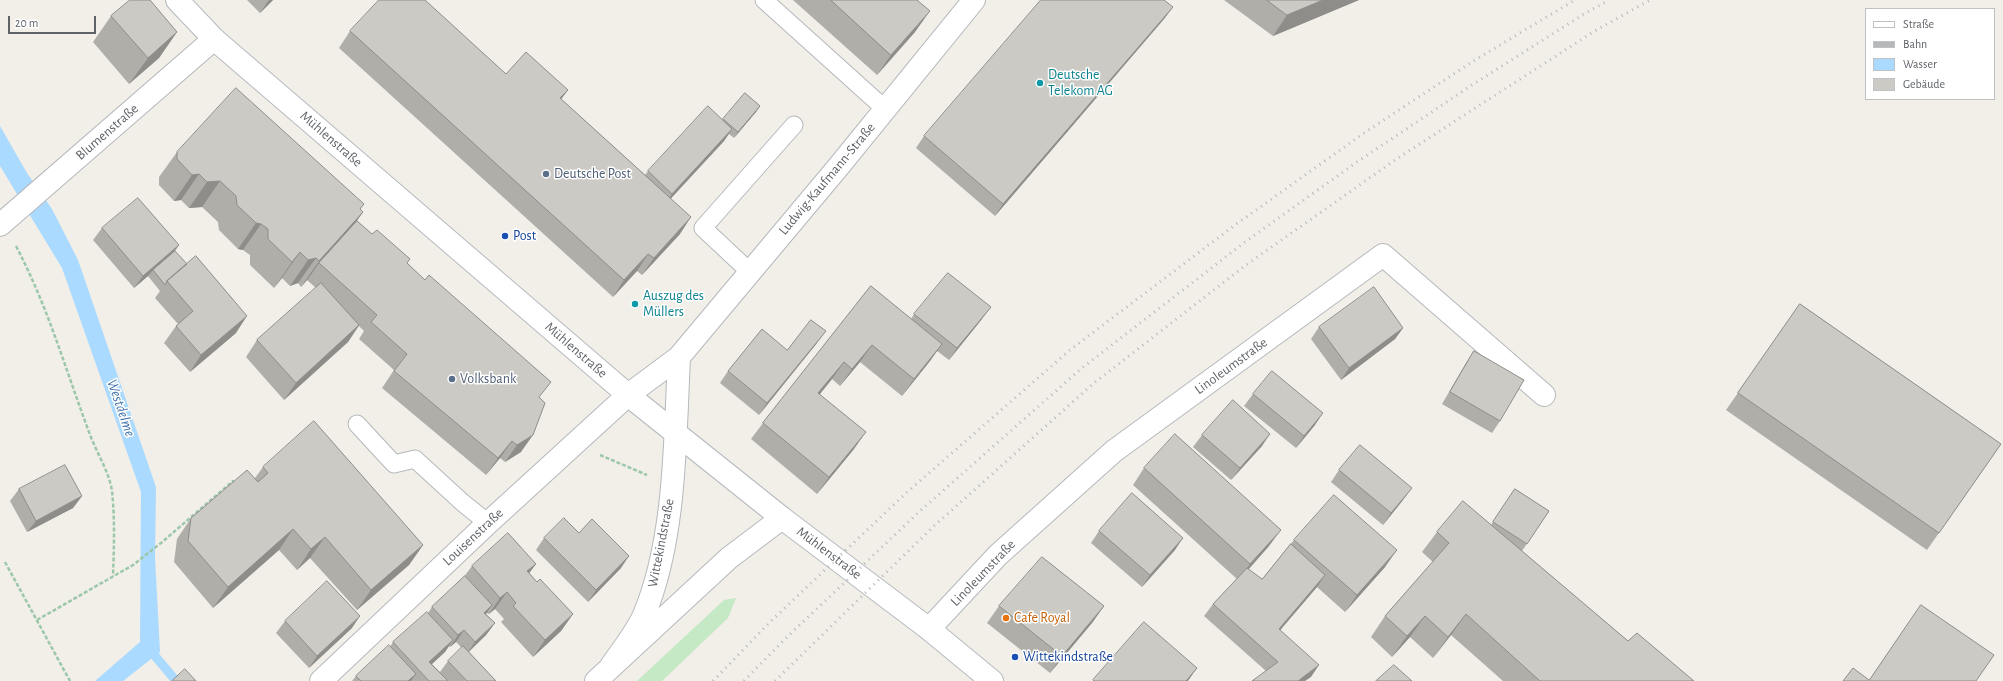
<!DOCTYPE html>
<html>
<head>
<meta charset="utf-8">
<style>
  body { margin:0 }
  #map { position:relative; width:2003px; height:681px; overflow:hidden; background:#f1efe8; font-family:"Alegreya Sans",sans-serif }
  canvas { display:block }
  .legend { position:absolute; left:1865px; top:8px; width:130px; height:92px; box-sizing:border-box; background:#fff; border:1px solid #bfc1c3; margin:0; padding:5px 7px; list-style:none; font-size:12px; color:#5f6368 }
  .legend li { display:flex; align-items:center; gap:8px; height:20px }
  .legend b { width:20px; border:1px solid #bfc1c3 }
  .scale { position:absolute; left:8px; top:16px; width:88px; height:18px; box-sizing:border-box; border:2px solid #5f6368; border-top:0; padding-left:5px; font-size:12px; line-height:14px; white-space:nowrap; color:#5f6368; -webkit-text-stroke:3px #fff; paint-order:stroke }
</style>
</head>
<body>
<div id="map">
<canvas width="2003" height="681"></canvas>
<ul class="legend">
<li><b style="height:5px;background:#fff"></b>Straße</li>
<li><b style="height:5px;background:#b6b7b8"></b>Bahn</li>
<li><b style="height:11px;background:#aadaff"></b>Wasser</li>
<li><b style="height:11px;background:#cccac5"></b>Gebäude</li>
</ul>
<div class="scale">20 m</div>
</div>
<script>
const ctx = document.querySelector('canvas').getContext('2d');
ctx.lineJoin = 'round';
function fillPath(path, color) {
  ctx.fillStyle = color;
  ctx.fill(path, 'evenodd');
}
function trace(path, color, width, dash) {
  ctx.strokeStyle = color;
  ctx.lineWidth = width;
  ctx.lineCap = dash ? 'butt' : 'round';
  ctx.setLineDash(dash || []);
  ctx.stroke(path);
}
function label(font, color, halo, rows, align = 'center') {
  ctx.font = font + ' "Alegreya Sans",sans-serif';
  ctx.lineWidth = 3;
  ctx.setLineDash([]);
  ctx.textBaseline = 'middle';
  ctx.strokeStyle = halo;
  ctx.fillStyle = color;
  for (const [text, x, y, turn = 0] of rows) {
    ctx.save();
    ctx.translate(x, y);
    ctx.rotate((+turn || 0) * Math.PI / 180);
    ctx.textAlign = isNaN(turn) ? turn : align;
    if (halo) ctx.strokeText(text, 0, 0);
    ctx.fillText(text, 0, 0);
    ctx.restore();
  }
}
const green = new Path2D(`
  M736,598L728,618L662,681H637L724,600Z`);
const water = new Path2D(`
  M0,126L27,173L52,209L78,260L156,487L155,558L160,652L123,681H95L140,642L141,492L62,268L0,166Z`);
const stream = new Path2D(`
  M150,650L176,681`);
const path = new Path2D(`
  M16,246C48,307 65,368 89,432C96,452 109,471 112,491C115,519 114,548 113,576
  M600,455L647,475
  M5,562L70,681
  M37,620L133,565L161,543L233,481L235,483`);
const service = new Path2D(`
  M764,0L885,109
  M750,272L703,228L794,125
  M357,424L394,464L415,459L463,503L488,523`);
const minor = new Path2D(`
  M0,225L214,39
  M929,629L998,555L1114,451L1383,255L1544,395`);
const tertiary = new Path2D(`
  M611,666C622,650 636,633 644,615C676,539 675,438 679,357
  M321,681L488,523L628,395L679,357L839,166L974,0
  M596,681L729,558L782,518`);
const secondary = new Path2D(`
  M177,0L214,39L628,395L782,518L929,629L992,681`);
const rail = new Path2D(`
  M713,681L769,623L905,494L1070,350L1235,225L1364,133L1475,60L1575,0
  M744,681L785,639L920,511L1082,368L1245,242L1357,162L1472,85L1584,14L1609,0
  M775,681L934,526L1094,383L1246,265L1398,158L1593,32L1650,0`);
const wall = new Path2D(`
  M247,0H273L260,13Z
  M793,0H917L915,32L877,75Z
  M1224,0H1359L1273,36Z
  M1173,7L1164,19L995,216L916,148L924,136Z
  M111,16L177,32L159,58L129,84L93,42Z
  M350,31L506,74L568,90L561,99L645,175L648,171L723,120L745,93L760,106L756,112L734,138L729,134L724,141L671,198L680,234L642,275L637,271L613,297L339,48Z
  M177,152L360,209L363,212L357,221L372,234L407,263L540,398L521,452L505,462L500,458L486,475L382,388L394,370L359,339L364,331L359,326L348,342L284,400L246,357L257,340L316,288L307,280L308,279L301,287L298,283L290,286L282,278L274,288L250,265V255L243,250L238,249L219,230L218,222L202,207L189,208L181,200L174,201L159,185V177Z
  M102,228L179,245L175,251L236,333L190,372L164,343L176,326L178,324L155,298L160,291L148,276L134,288L93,240Z
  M871,286L911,319L914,314L982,319L949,360L937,351L930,361L902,396L860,362L840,386L832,379L820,394L854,449L817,494L751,439L763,423Z
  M1800,304L2001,444L1927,550L1726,410Z
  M1319,327L1403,328L1395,339L1341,380L1311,339Z
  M817,343L759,415L720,383L728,371L787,350Z
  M1474,351L1500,421L1492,433L1442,404L1466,363Z
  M1253,394L1315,425L1296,448L1244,406Z
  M1202,435L1262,446L1231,480L1193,447Z
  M263,467L423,545L409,565L357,610L310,558L297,570L279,550L213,608L174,562L177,539L191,518L255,478Z
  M1144,468L1269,546L1248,570L1262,579L1294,540L1385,567L1345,612L1317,587L1280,630L1311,677L1266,671L1204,616L1213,604L1237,579L1133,485Z
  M1339,470L1403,500L1383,525L1331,482Z
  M19,489L82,496L73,508L27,532L10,501Z
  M1515,489L1549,511L1522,551L1628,641L1694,681H1503L1451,635L1433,658L1410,637L1392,657L1371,637L1385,616L1433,562L1422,552L1437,532L1491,525Z
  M1099,531L1175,550L1142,587L1091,543Z
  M544,538L621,568L588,602L536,550Z
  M536,564L529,573L537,582L573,614L561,631L533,657L501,622L504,619L495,609L489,614L487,613L486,614L495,623L486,635L469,652L496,681H352L356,676L390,647L393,642L428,613L432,607L463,578L472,566ZM456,642L462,648L448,661L440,672L432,664L445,652L449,646L450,647Z
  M999,606H1104L1092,623L1050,673L987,623Z
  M285,621L352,628L309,668L276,633Z`);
const shadedWall = new Path2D(`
  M269,0H273L260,13Z
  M1323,0H1359L1273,36L1287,15Z
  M1173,7L1164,19L995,216L1003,204Z
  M930,11L915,32L877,75L891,55Z
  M177,32L159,58L129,84L148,58Z
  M568,90L556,106L560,98Z
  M760,106L756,112L734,138L738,132Z
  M732,129L724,141L664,206L672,194Z
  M199,174L181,200L174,201L192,175Z
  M220,181L202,207L189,208L207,182Z
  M363,212L345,237L319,263L308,279L301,287L319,261Z
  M691,217L680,234L642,275L654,258Z
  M256,223L261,224L243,250L238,249Z
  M179,245L170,257L153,270L148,276L134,288L143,276Z
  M300,252L282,278L274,288L292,262Z
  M648,254L637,271L613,297L624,280Z
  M316,258L298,283L290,286L308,260Z
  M991,307L982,319L949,360L957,348Z
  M247,316L236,333L190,372L201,355Z
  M359,325L348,342L284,400L296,383Z
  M1403,328L1395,339L1341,380L1349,368Z
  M826,331L817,343L759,415L767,403Z
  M942,344L930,361L902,396L914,379Z
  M872,345L860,362L840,386L852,369Z
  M844,362L832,379L807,410L818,393Z
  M1323,413L1315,425L1296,448L1304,436Z
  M866,432L854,449L817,494L829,477Z
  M1270,434L1262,446L1231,480L1240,468Z
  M533,435L521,452L505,462L517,445Z
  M512,441L500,458L486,475L498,458Z
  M1412,488L1403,500L1383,525L1391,513Z
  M82,496L73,508L27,532L36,521Z
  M293,529L279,550L213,608L228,587Z
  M1281,530L1269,546L1239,580L1250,564Z
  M325,537L310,558L297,570L311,549Z
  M1183,538L1175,550L1142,587L1150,575Z
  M423,545L409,565L357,610L371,590Z
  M1397,550L1385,567L1345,612L1357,595Z
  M629,556L621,568L588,602L596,590Z
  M536,564L524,580L527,571Z
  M1325,575L1317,587L1271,641L1279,629Z
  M507,592L495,609L489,614L500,598Z
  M492,605L484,617V613Z
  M1104,606L1092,623L1050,673L1062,656Z
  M573,614L561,631L533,657L545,640Z
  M1466,614L1451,635L1433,658L1448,637Z
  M360,616L352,628L309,668L317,656Z
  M1425,616L1410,637L1392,657L1407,636Z
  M495,623L486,635L467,653L475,642Z
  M464,630L456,642L450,647L458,635Z
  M453,640L445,652L421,674L429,662Z
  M1319,665L1311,677L1305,681H1298Z
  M1197,668L1188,681H1186Z
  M416,674L411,681H408Z`);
const building = new Path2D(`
  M130,0H150L177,32L148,58L111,16Z
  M379,0H425L506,74L526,52L568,90L560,98L691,217L654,258L648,254L624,280L350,31Z
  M831,0H917L930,11L891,55Z
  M1041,0H1164L1173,7L1003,204L924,136Z
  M1267,0H1323L1287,15Z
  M236,88L364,204L360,209L363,212L319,261L316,258L308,260L300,252L292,262L268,239V229L261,224L256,223L237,205L236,196L220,181L207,182L199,174L192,175L177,159V152Z
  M745,93L760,106L738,132L723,119Z
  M708,106L732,129L672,194L648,171Z
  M138,198L179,245L143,276L102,228Z
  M357,221L372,234L377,230L410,259L407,263L425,280L429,275L551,382L539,397L545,403L533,435L517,445L512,441L498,458L394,371L407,354L371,322L377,315L319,263Z
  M175,251L187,264L167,281L165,285L153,270Z
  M196,256L247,316L201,355L176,326L193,311L167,281Z
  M948,273L991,307L957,348L914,314Z
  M321,283L359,325L296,383L257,340Z
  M871,286L942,344L914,379L872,345L852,369L844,362L818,393L866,432L829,477L763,423Z
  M1374,287L1403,328L1349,368L1319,327Z
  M1800,304L2001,444L1939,533L1738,393Z
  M811,320L826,331L767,403L728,371L762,329L787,350Z
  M1474,351L1524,380L1500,421L1450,392Z
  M1272,371L1323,413L1304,436L1253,394Z
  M1233,400L1270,434L1240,468L1202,435Z
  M314,421L423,545L371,590L325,537L311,549L293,529L228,587L188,541L191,518L247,470L258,482L268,473L263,467Z
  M1175,434L1281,530L1250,564L1144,468Z
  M1360,445L1412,488L1391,513L1339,470Z
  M65,465L82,496L36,521L19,489Z
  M1515,489L1549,511L1527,544L1493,522Z
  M1132,493L1183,538L1150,575L1099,531Z
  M1334,495L1397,550L1357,595L1294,540Z
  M1463,501L1628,641L1637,633L1694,681H1540L1466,614L1448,637L1425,616L1407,636L1385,616L1449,543L1437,532Z
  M564,518L579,533L592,519L629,556L596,590L544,538Z
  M508,533L536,564L527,571L537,582L540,579L573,614L545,640L513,606L516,603L507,592L500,598L472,566Z
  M1291,544L1325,575L1279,629L1319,665L1298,681H1252L1278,662L1213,604L1247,568L1262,579Z
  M1042,557L1104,606L1062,656L999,606Z
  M465,576L492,605L484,613L495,623L475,642L464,630L458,635L432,607Z
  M327,581L360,616L317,656L285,621Z
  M1921,605L1994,655L1976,681H1843L1853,668L1869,680Z
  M427,612L453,640L429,662L448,681H429L393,642Z
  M1144,622L1197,668L1186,681H1094L1093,680Z
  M389,645L416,674L408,681H361L356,676Z
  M463,646L496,681H467L448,661Z
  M1394,665L1412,681H1376Z
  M185,669L196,681H172Z`);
const markers = [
  [1040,83,4,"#0f9aa8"],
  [546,174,4,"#5c6f8a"],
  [505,236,4,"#1a4fb4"],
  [635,304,4,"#0f9aa8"],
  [452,379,4,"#5c6f8a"],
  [1006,618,4,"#e8710a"],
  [1015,657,4,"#1a4fb4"]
];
const cultureNames = [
  ["Deutsche",1048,75],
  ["Telekom AG",1048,91],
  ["Auszug des",643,296],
  ["Müllers",643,312]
];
const streetNames = [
  ["Blumenstraße",107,132,-41],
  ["Mühlenstraße",331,139,41],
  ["Ludwig-Kaufmann-Straße",827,179,-50],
  ["Mühlenstraße",576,350,41],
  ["Linoleumstraße",1231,366,-36],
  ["Louisenstraße",473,537,-43],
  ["Wittekindstraße",661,543,-79],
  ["Mühlenstraße",829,553,37],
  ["Linoleumstraße",983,573,-46]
];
const serviceNames = [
  ["Deutsche Post",554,174],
  ["Volksbank",460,379]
];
const transitNames = [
  ["Post",513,236],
  ["Wittekindstraße",1023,657]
];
const foodNames = [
  ["Cafe Royal",1014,618]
];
const waterNames = [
  ["Westdelme",121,408,71]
];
fillPath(green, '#c5e8c5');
fillPath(water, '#aadaff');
trace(stream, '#aadaff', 9);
trace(service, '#b5b8bc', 19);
trace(minor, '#b5b8bc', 24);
trace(tertiary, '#b5b8bc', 24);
trace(secondary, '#b6babf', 24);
trace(path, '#9cc7a9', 2.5, [4, 2]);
trace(service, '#fff', 17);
trace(minor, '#fff', 22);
trace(tertiary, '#fff', 22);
trace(secondary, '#fff', 22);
trace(rail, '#b6b7b8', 3, [1, 5]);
fillPath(wall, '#afaea9');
fillPath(shadedWall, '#8f8d8a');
fillPath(building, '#cccac5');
trace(building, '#8f8d8a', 1);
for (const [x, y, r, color] of markers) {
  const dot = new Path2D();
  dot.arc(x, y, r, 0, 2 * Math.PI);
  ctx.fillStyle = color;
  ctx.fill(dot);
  trace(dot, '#fff', 1.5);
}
label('14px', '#0d838f', '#fff', cultureNames, 'left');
label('14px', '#5f6368', '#fff', streetNames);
label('14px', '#4e5e75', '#fff', serviceNames, 'left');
label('14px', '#164399', '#fff', transitNames, 'left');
label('14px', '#c56008', '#fff', foodNames, 'left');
label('italic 15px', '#4174aa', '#fff', waterNames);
</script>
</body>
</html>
